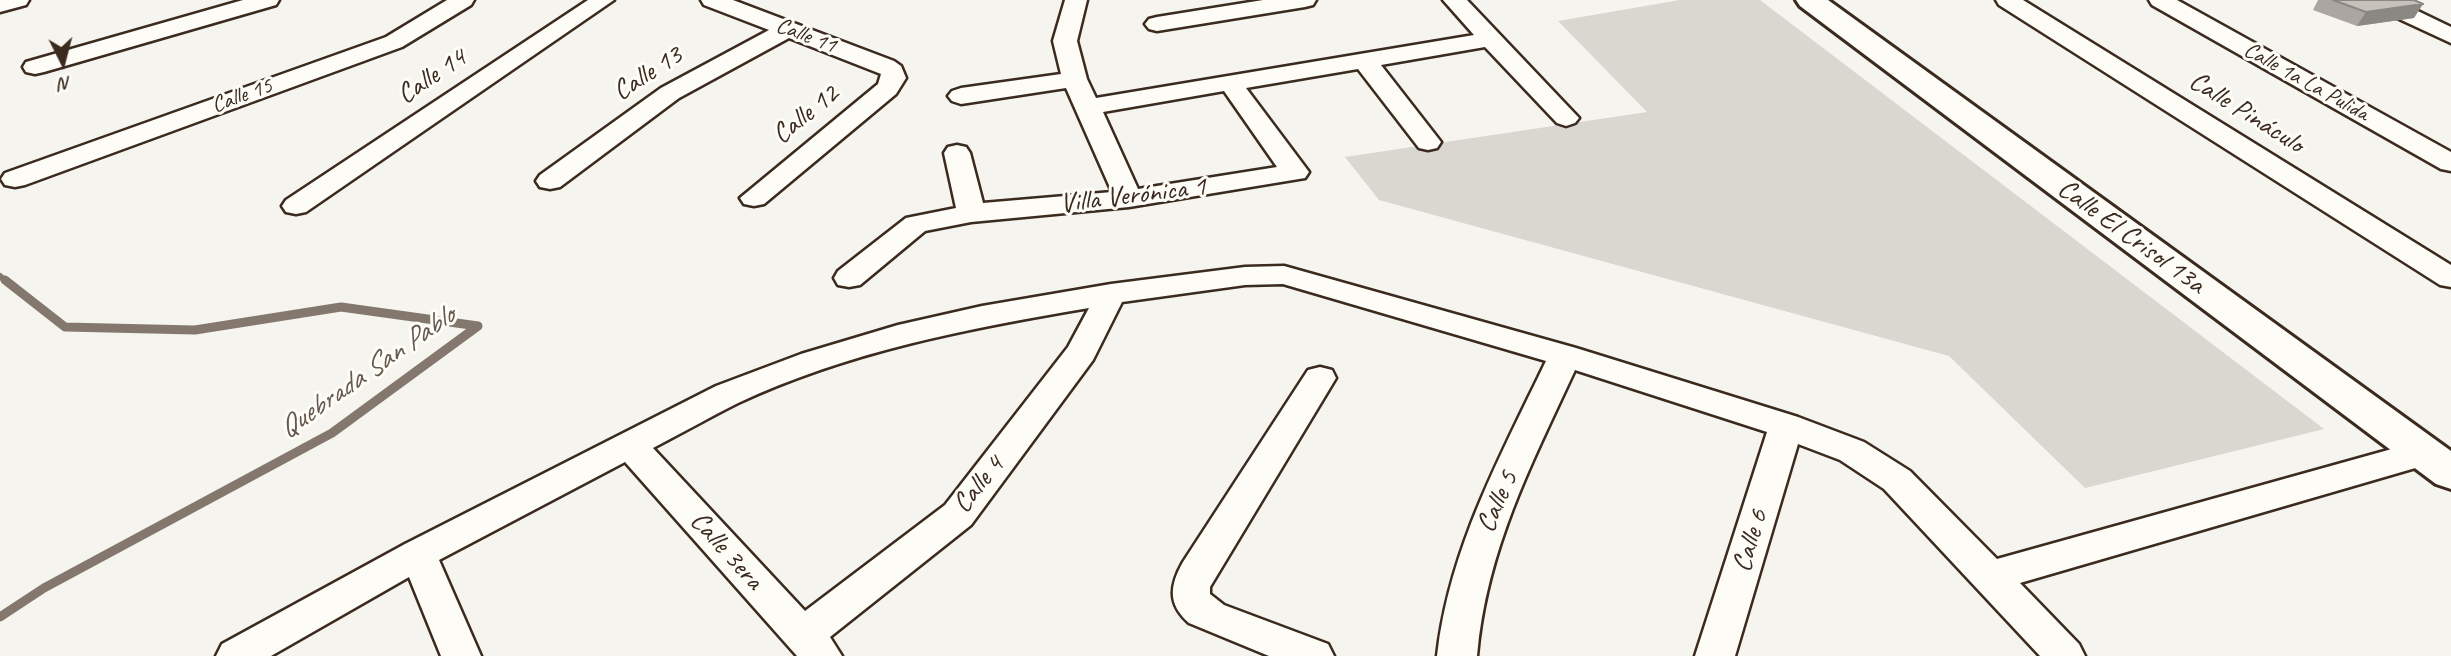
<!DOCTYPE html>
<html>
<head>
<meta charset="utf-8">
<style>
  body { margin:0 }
  #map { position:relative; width:2451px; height:656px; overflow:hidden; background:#f5f4ee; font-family:Caveat,sans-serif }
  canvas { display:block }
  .north { position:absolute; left:28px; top:28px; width:70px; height:70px; -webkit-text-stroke:5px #fdfcf7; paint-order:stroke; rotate:174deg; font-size:19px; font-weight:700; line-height:28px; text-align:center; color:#3b2a1e }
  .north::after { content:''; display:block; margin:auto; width:24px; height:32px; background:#3b2a1e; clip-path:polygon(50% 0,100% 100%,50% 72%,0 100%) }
</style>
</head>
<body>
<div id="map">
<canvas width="2451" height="656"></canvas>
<div class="north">N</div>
</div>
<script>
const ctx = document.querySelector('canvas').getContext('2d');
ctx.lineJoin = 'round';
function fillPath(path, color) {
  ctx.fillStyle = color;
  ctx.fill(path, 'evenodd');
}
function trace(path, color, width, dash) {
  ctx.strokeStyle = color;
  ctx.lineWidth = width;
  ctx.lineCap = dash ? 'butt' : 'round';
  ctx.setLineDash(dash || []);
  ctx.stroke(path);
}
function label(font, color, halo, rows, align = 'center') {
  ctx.font = font + ' Caveat,sans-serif';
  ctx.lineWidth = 6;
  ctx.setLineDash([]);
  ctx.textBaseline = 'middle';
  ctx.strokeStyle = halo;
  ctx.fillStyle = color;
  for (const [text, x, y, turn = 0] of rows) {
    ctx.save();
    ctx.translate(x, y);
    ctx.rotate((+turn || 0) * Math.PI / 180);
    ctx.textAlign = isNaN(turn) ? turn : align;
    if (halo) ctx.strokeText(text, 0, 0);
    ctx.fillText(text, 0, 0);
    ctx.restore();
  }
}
const green = new Path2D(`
  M1680,0H1760L2324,429L2085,488L1949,356L1379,200L1345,157L1647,112L1558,21Z`);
const streamFar1 = new Path2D(`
  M0,276L7,282`);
const stream = new Path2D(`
  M0,617L44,588L332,433L478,326L341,307L195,330L65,327L5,280`);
const street = new Path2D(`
  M0,0H29L26,5L0,12Z
  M243,0H279L276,5L44,72L35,74L26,72L23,67L26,62Z
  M447,0H474L471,5L402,47L25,185L15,187L5,185L1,179L5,173L386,37Z
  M588,0H614L306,212L296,214L286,212L282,206L286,200Z
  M701,0H733L894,61L901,66L906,78L896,94L764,204L754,206L744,204L740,198L878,84L881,74L789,38L679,98L560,187L550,189L540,187L536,181L540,175L661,88L769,30L704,5Z
  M1065,0H1087L1077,41L1087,79L1096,98L1474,35L1443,0H1467L1579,118L1575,123L1566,126L1557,123L1485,47L1381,65L1441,142L1437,148L1428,150L1419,148L1358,69L1246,88L1309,172L1305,178L1129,207L971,222L925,231L860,285L849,287L838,285L834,278L838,271L906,218L956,208L944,153L948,147L957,145L966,147L970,153L983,203L1112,192L1066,88L961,104L952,101L948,96L952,91L961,88L1061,74L1053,41ZM1224,91L1277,167L1138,189L1103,112Z
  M1263,0H1316L1313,5L1305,7L1157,31L1149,29L1145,24L1149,19L1157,17Z
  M1996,0H2023L2451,265V287L2440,285L1999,5Z
  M2149,0H2177L2451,152V171L2441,169L2152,5Z
  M2366,0H2395L2451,27V43L2369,5Z
  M1284,266L1576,348L1798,417L1864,442L1910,471L1997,559L2424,440L2436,444L2441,453L2436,462L2020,583L2079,644L2085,656H2040L1884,489L1840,460L1798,444L1735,656H1695L1767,432L1575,370C1531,465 1486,551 1477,656H1437C1449,549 1500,457 1546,361L1283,284L1245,285L1122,302L1093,360L971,525L830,637L842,656H797L625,462L439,560L481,656H441L409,577L271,656H216L222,644L405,544L716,386L801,354L898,325L982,306L1111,284L1245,267ZM1089,308L1068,347L945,505L805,611L653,448C682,433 710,417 738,403C849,351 970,328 1089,308Z
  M1320,367L1332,370L1336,378L1210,587V594L1224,605L1328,644L1334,656H1269L1189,623C1167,604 1170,585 1183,562L1308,370Z`);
const secondary = new Path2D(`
  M1796,0H1828L2451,451V489L2436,484L1800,6Z`);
const wall = new Path2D(`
  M2318,0H2414V18L2357,26L2313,10Z`);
const shadedWall = new Path2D(`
  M2423,4L2414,18L2357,26L2366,12Z`);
const building = new Path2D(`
  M2333,0H2414L2423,4L2366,12Z`);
const farStreetnames = [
  ["Calle 11",806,36,21],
  ["Calle 1a La Pulida",2306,82,29],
  ["Calle 15",242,96,-20]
];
const streetNames = [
  ["Calle 13",648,74,-33],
  ["Calle 14",432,77,-34],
  ["Calle Pináculo",2246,113,32],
  ["Calle 12",806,115,-39],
  ["Villa Verónica 1",1133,196,-7],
  ["Calle El Crisol 13a",2131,237,36],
  ["Calle 4",979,485,-51],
  ["Calle 5",1498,502,-66],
  ["Calle 6",1751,541,-73],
  ["Calle 3era",726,551,48]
];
const waterNames = [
  ["Quebrada San Pablo",367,373,-35]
];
fillPath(green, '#dad6d0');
trace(streamFar1, '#84786e', 6);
trace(stream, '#84786e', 9);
trace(street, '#3b2a1e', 5);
trace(secondary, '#3b2a1e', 6);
fillPath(street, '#fdfcf7');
fillPath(secondary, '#fdfcf7');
fillPath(wall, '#aba6a1');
fillPath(shadedWall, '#8b8783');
fillPath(building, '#c7c1bb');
trace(building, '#8b8783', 2);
label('23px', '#3b2a1e', '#fdfcf7', farStreetnames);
label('28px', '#3b2a1e', '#fdfcf7', streetNames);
label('italic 30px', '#65584d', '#fdfcf7', waterNames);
</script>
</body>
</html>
